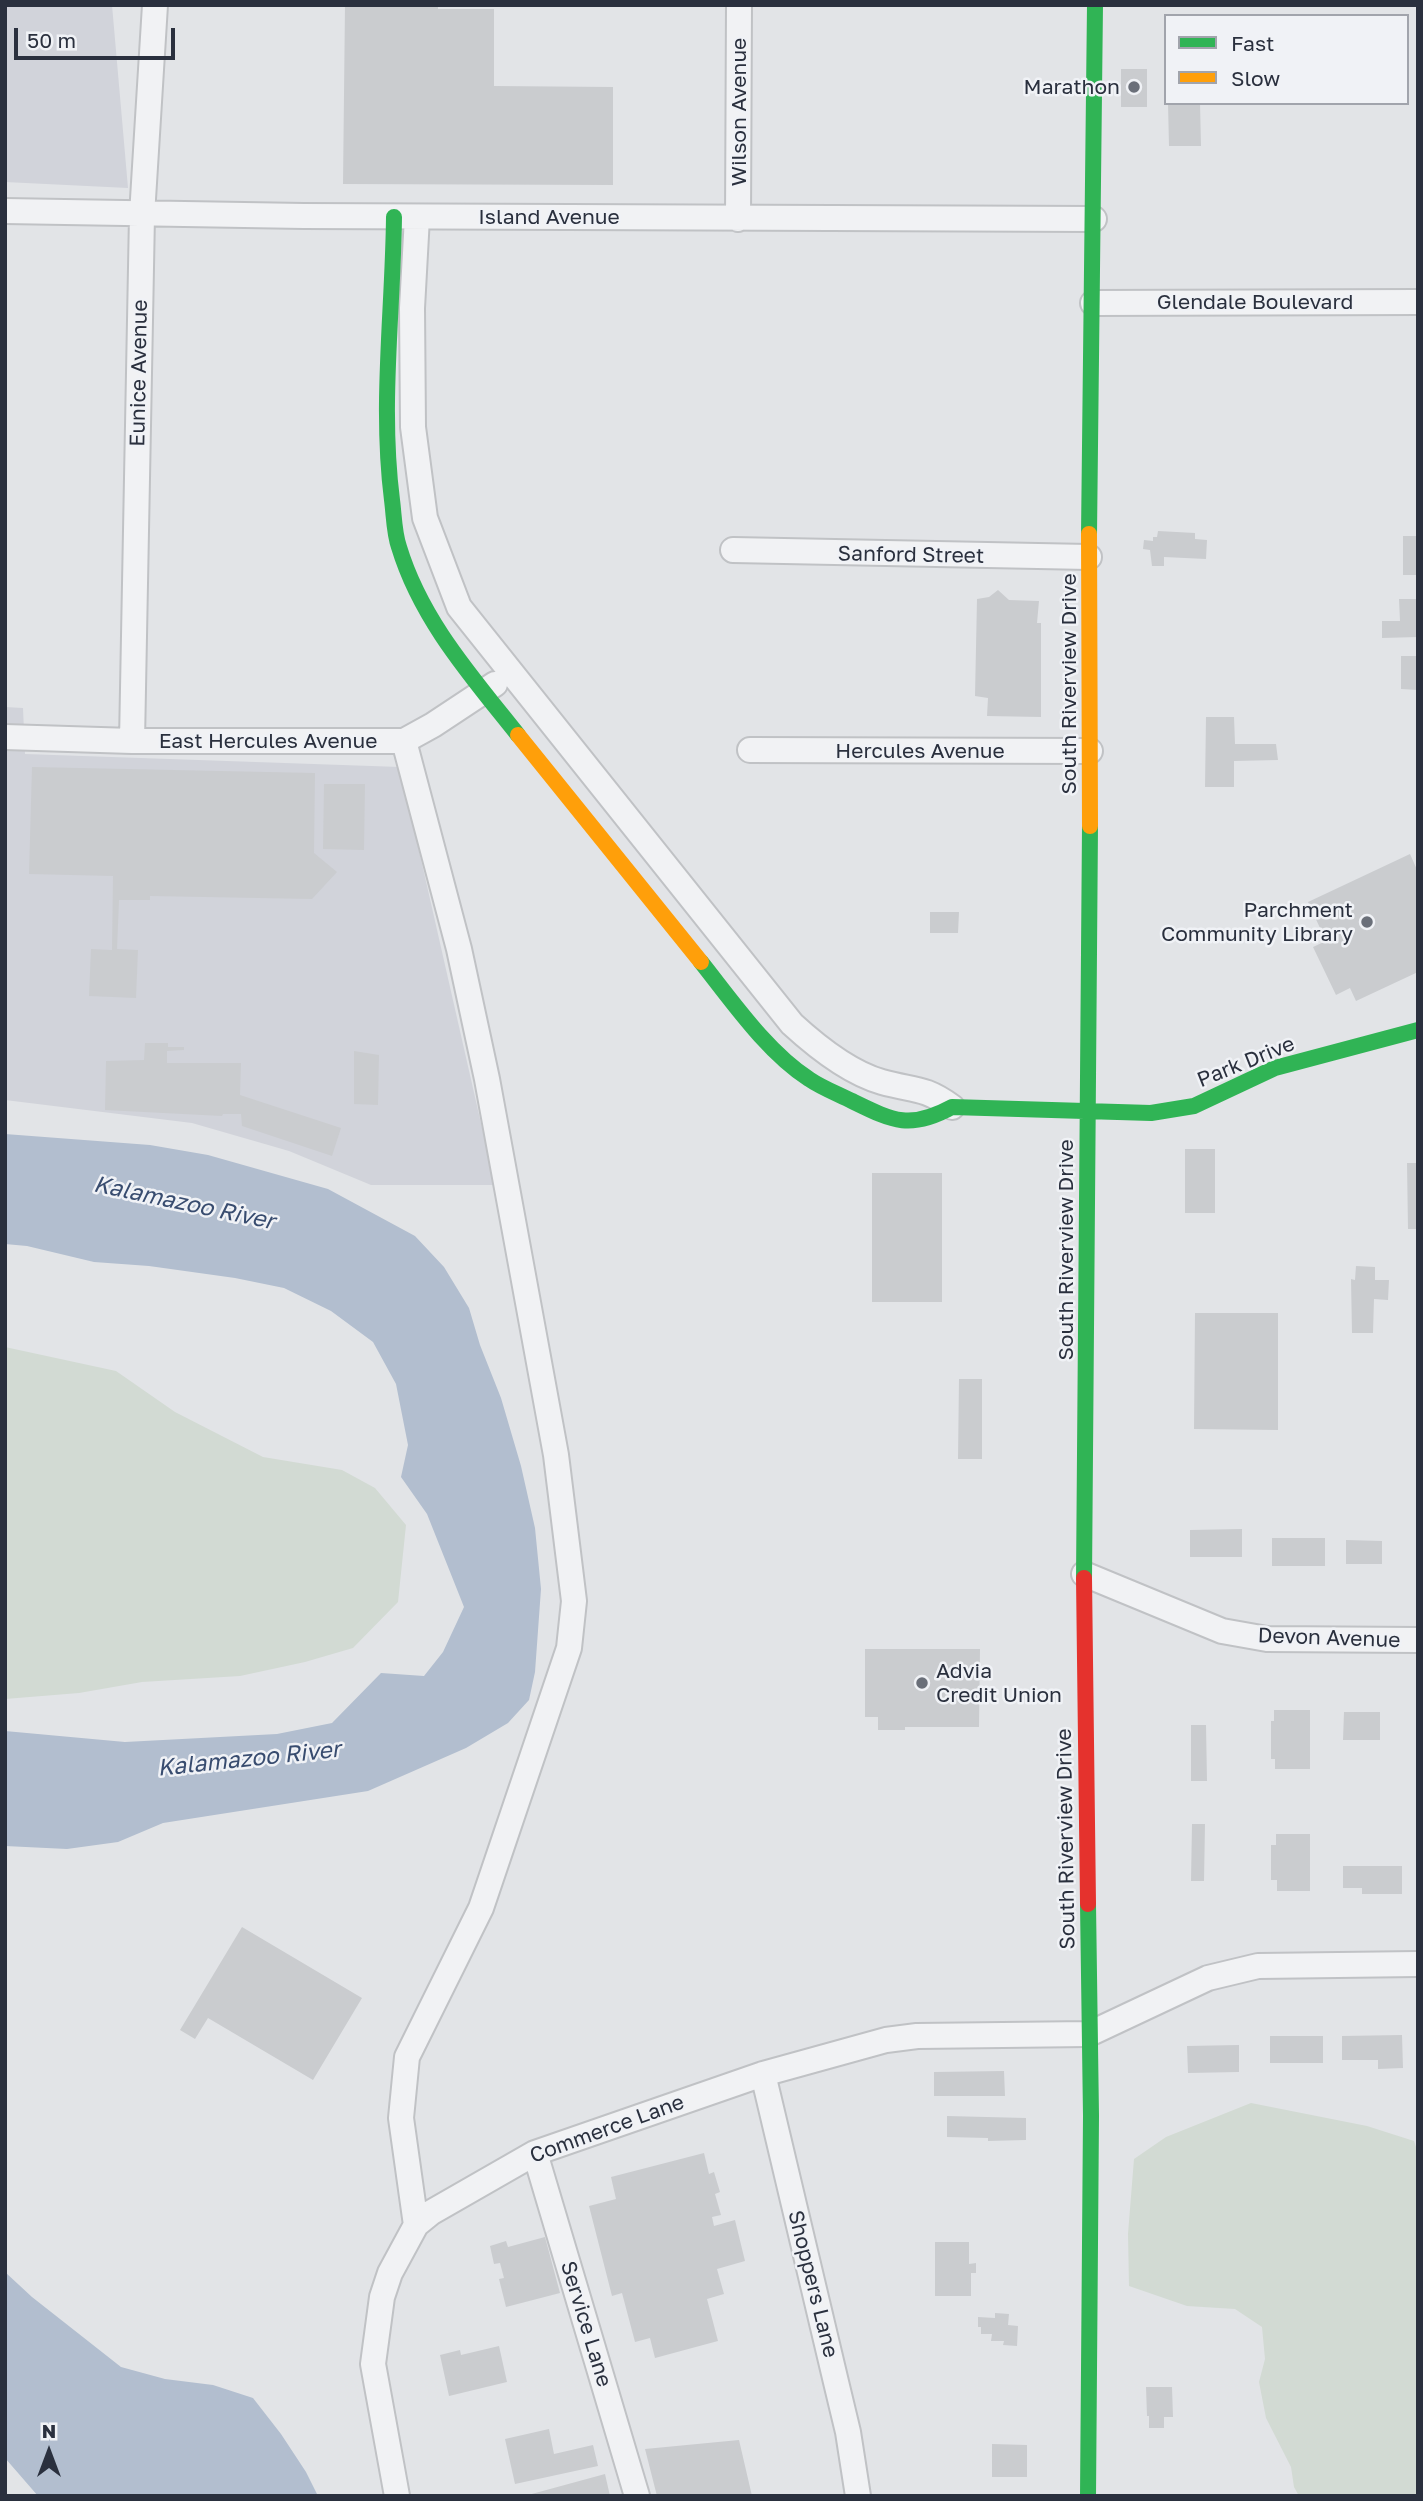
<!DOCTYPE html>
<html>
<head>
<meta charset="utf-8">
<style>
  body { margin:0 }
  #map { position:relative; width:1423px; height:2501px; overflow:hidden; background:#e2e4e7; font-family:"Golos Text",sans-serif }
  canvas { display:block }
  .frame { position:absolute; inset:0; border:7px solid #2a303e; pointer-events:none }
  .legend { position:absolute; left:1164px; top:14px; width:245px; height:91px; box-sizing:border-box; background:#f0f2f6; border:2px solid #a1a4ac; margin:0; padding:9px 12px; list-style:none; font-size:21px; color:#2a303e }
  .legend li { display:flex; align-items:center; gap:14px; height:35px }
  .legend b { width:35px; border:2px solid #a1a4ac }
  .north { position:absolute; left:14px; top:2417px; width:70px; height:70px; -webkit-text-stroke:5px #f0f2f6; paint-order:stroke; rotate:0deg; font-size:19px; font-weight:700; line-height:28px; text-align:center; color:#2a303e }
  .north::after { content:''; display:block; margin:auto; width:24px; height:32px; background:#2a303e; clip-path:polygon(50% 0,100% 100%,50% 72%,0 100%) }
  .scale { position:absolute; left:14px; top:28px; width:161px; height:32px; box-sizing:border-box; border:4px solid #2a303e; border-top:0; padding-left:9px; font-size:21px; line-height:24px; white-space:nowrap; color:#2a303e; -webkit-text-stroke:5px #f0f2f6; paint-order:stroke }
</style>
</head>
<body>
<div id="map">
<canvas width="1423" height="2501"></canvas>
<div class="frame"></div>
<ul class="legend">
<li><b style="height:9px;background:#30b455"></b>Fast</li>
<li><b style="height:9px;background:#ff9f0a"></b>Slow</li>
</ul>
<div class="north">N</div>
<div class="scale">50 m</div>
</div>
<script>
const ctx = document.querySelector('canvas').getContext('2d');
ctx.lineJoin = 'round';
function fillPath(path, color) {
  ctx.fillStyle = color;
  ctx.fill(path, 'evenodd');
}
function trace(path, color, width, dash) {
  ctx.strokeStyle = color;
  ctx.lineWidth = width;
  ctx.lineCap = dash ? 'butt' : 'round';
  ctx.setLineDash(dash || []);
  ctx.stroke(path);
}
function label(font, color, halo, rows, align = 'center') {
  ctx.font = font + ' "Golos Text",sans-serif';
  ctx.lineWidth = 5;
  ctx.setLineDash([]);
  ctx.textBaseline = 'middle';
  ctx.strokeStyle = halo;
  ctx.fillStyle = color;
  for (const [text, x, y, turn = 0] of rows) {
    ctx.save();
    ctx.translate(x, y);
    ctx.rotate((+turn || 0) * Math.PI / 180);
    ctx.textAlign = isNaN(turn) ? turn : align;
    if (halo) ctx.strokeText(text, 0, 0);
    ctx.fillText(text, 0, 0);
    ctx.restore();
  }
}
const built = new Path2D(`
  M5,5H112L128,188L5,182Z
  M5,707L23,708L25,754L400,767L495,1185H371L289,1151L192,1123L5,1100Z`);
const green = new Path2D(`
  M5,1347L116,1371L175,1412L263,1457L342,1470L375,1488L406,1525L398,1602L353,1648L305,1662L240,1676L142,1682L79,1693L5,1699Z
  M1251,2103L1367,2126L1414,2141L1418,2153V2496H1299L1294,2487L1291,2467L1266,2418L1259,2382L1265,2359L1262,2327L1235,2309L1187,2306L1129,2286L1128,2234L1134,2159L1166,2137Z`);
const water = new Path2D(`
  M5,1134L150,1145L208,1155L328,1189L415,1236L444,1267L469,1308L480,1345L501,1398L521,1466L535,1528L541,1589L535,1672L529,1700L508,1723L466,1748L368,1791L163,1823L118,1842L67,1849L5,1846V1731L125,1742L277,1734L332,1723L381,1673L424,1676L443,1652L464,1607L427,1514L401,1477L408,1445L396,1384L373,1342L331,1311L284,1288L235,1278L149,1266L94,1262L27,1246L5,1244Z
  M5,2272L32,2297L121,2367L165,2379L213,2385L253,2398L281,2434L306,2472L318,2496H38L5,2458Z`);
const building = new Path2D(`
  M345,5H438V9H494V86L613,87V185L343,184Z
  M1121,69H1147V107H1121Z
  M1168,103H1200L1201,146H1169Z
  M1158,531L1195,533V539L1207,540L1206,559L1164,557V566H1152L1150,550L1143,549L1144,540L1153,541V537H1157Z
  M1403,536H1418V575H1403Z
  M998,590L1009,600L1039,601L1037,623H1041V717L987,716L988,698L975,696L977,599L989,597Z
  M1399,599H1418V637L1382,638V621H1400Z
  M1401,656H1418V690L1401,689Z
  M1206,717H1234L1235,744H1276L1278,760L1234,761V787H1205Z
  M32,767L315,773L314,853L337,872L312,899L150,896V900H119L117,949L138,950L136,998L89,996L91,949L112,950L113,876L29,874Z
  M324,784H365L364,850L323,849Z
  M1410,854L1418,872V972L1356,1001L1350,988L1336,995L1313,947L1326,941L1308,902Z
  M930,912H959L958,933H930Z
  M145,1043H168V1047H184V1050L167,1051V1063H241L240,1095L341,1128L332,1156L242,1126L241,1114H223L222,1116L105,1110L106,1061L144,1060Z
  M354,1051L379,1055L378,1105L354,1104Z
  M1185,1149H1215V1213H1185Z
  M1407,1163H1418V1229H1408Z
  M872,1173H942V1302H872Z
  M1356,1266L1375,1267V1280H1389L1388,1300L1374,1299L1373,1333H1352L1351,1279L1355,1280Z
  M1195,1313H1278V1430L1194,1429Z
  M959,1379H982V1459H958Z
  M1242,1529V1557H1190V1530Z
  M1272,1538H1325V1566H1272Z
  M1346,1540L1382,1541V1564H1346Z
  M865,1649H980L979,1727H905V1730H878V1717H865Z
  M1274,1710H1310V1769H1275V1759H1271V1721H1274Z
  M1344,1712H1380V1740H1343Z
  M1191,1725H1206L1207,1781H1191Z
  M1192,1824H1205L1204,1881H1191Z
  M1276,1834H1310V1891H1277V1880H1271V1845H1276Z
  M1343,1866H1402V1894H1362V1888H1343Z
  M242,1927L362,1998L313,2080L208,2018L195,2039L180,2030Z
  M1402,2035L1403,2068L1378,2069V2060H1342V2036Z
  M1270,2036H1323V2063H1270Z
  M1239,2045V2072L1188,2073L1187,2046Z
  M1004,2071L1005,2096H934V2072Z
  M947,2116L1026,2118V2140L988,2141V2138L947,2137Z
  M704,2153L709,2174L714,2172L720,2192L715,2194L721,2215L712,2217L714,2226L735,2220L745,2261L717,2269L724,2294L707,2299L718,2341L655,2358L650,2338L635,2342L622,2293L612,2296L589,2206L616,2199L611,2177Z
  M545,2237L560,2293L506,2307L499,2279L504,2278L500,2263L494,2264L490,2246L506,2241L508,2247Z
  M935,2242H969V2264L976,2263V2273H971V2296H935Z
  M995,2313L1009,2314L1008,2325L1018,2326L1017,2346L1003,2345L1004,2341H991L992,2334H981V2327H978V2317L995,2318Z
  M499,2346L507,2382L449,2396L440,2355L460,2350L461,2355Z
  M1146,2387H1172L1173,2417H1164V2428H1149V2416H1147Z
  M549,2429L554,2454L593,2445L598,2466L515,2484L505,2439Z
  M739,2440L752,2496H657L645,2449Z
  M992,2444L1027,2445V2477H992Z
  M605,2474L610,2496H528V2495Z`);
const street = new Path2D(`
  M5,211L304,216L1094,219
  M417,217L412,308L413,427L425,518L459,607L792,1024C816,1046 850,1073 882,1082C914,1091 923,1086 952,1107
  M738,219L739,5
  M1093,303L1418,302
  M733,550L1089,557
  M5,737L132,741H404L433,725L495,684
  M132,741L142,215L155,5
  M404,741L459,949L487,1079L556,1455L574,1601L569,1648L481,1908L407,2057L401,2118L416,2225
  M750,750L1090,751
  M1084,1574L1222,1631L1267,1639L1418,1640
  M763,2074L836,2382L848,2432L858,2496
  M535,2153L637,2496
  M397,2496L373,2364L382,2297L390,2273L416,2225L432,2212L535,2153L763,2074L886,2040L917,2036L1089,2034L1208,1978L1258,1966L1418,1964`);
const fast = new Path2D(`
  M394,217C393,311 380,406 392,500C394,515 394,533 399,547C421,620 472,677 518,735
  M1089,534L1095,5
  M701,962C732,1001 767,1052 809,1079C822,1088 838,1094 852,1101C893,1121 910,1130 952,1107L1151,1113L1194,1106L1275,1068L1418,1030
  M1084,1578L1090,826
  M1088,2496L1091,2116L1088,1904`);
const slow = new Path2D(`
  M1089,534L1090,826
  M518,735L701,962`);
const jam = new Path2D(`
  M1084,1578L1088,1904`);
const markers = [
  [1134,87,7,"#6a6f79"],
  [1367,922,7,"#6a6f79"],
  [922,1683,7,"#6a6f79"]
];
const poiNames = [
  ["Marathon",1120,87],
  ["Parchment",1353,910],
  ["Community Library",1353,934],
  ["Advia",936,1671,"left"],
  ["Credit Union",936,1695,"left"]
];
const streetNames = [
  ["Wilson Avenue",739,112,-90],
  ["Island Avenue",549,217],
  ["Glendale Boulevard",1255,302],
  ["Eunice Avenue",139,373,-89],
  ["Sanford Street",911,555,1],
  ["South Riverview Drive",1069,684,-90],
  ["East Hercules Avenue",268,741],
  ["Hercules Avenue",920,751],
  ["Park Drive",1246,1062,-22],
  ["South Riverview Drive",1066,1250,-90],
  ["Devon Avenue",1329,1638,2],
  ["South Riverview Drive",1066,1839,-91],
  ["Commerce Lane",607,2129,-20],
  ["Shoppers Lane",813,2284,76],
  ["Service Lane",586,2324,73]
];
const waterNames = [
  ["Kalamazoo River",184,1203,12],
  ["Kalamazoo River",249,1759,-6]
];
fillPath(built, '#d1d3da');
fillPath(green, '#d2dad3');
fillPath(water, '#b2becf');
fillPath(building, '#cacccf');
trace(street, '#c0c2c5', 28);
trace(street, '#f1f2f4', 24);
trace(fast, '#30b455', 16);
trace(slow, '#ff9f0a', 16);
trace(jam, '#e5322d', 16);
for (const [x, y, r, color] of markers) {
  const dot = new Path2D();
  dot.arc(x, y, r, 0, 2 * Math.PI);
  ctx.fillStyle = color;
  ctx.fill(dot);
  trace(dot, '#f0f2f6', 2.5);
}
label('21px', '#2a303e', '#f0f2f6', poiNames, 'right');
label('21px', '#2a303e', '#f0f2f6', streetNames);
label('italic 23px', '#384c6f', '#f0f2f6', waterNames);
</script>
</body>
</html>
